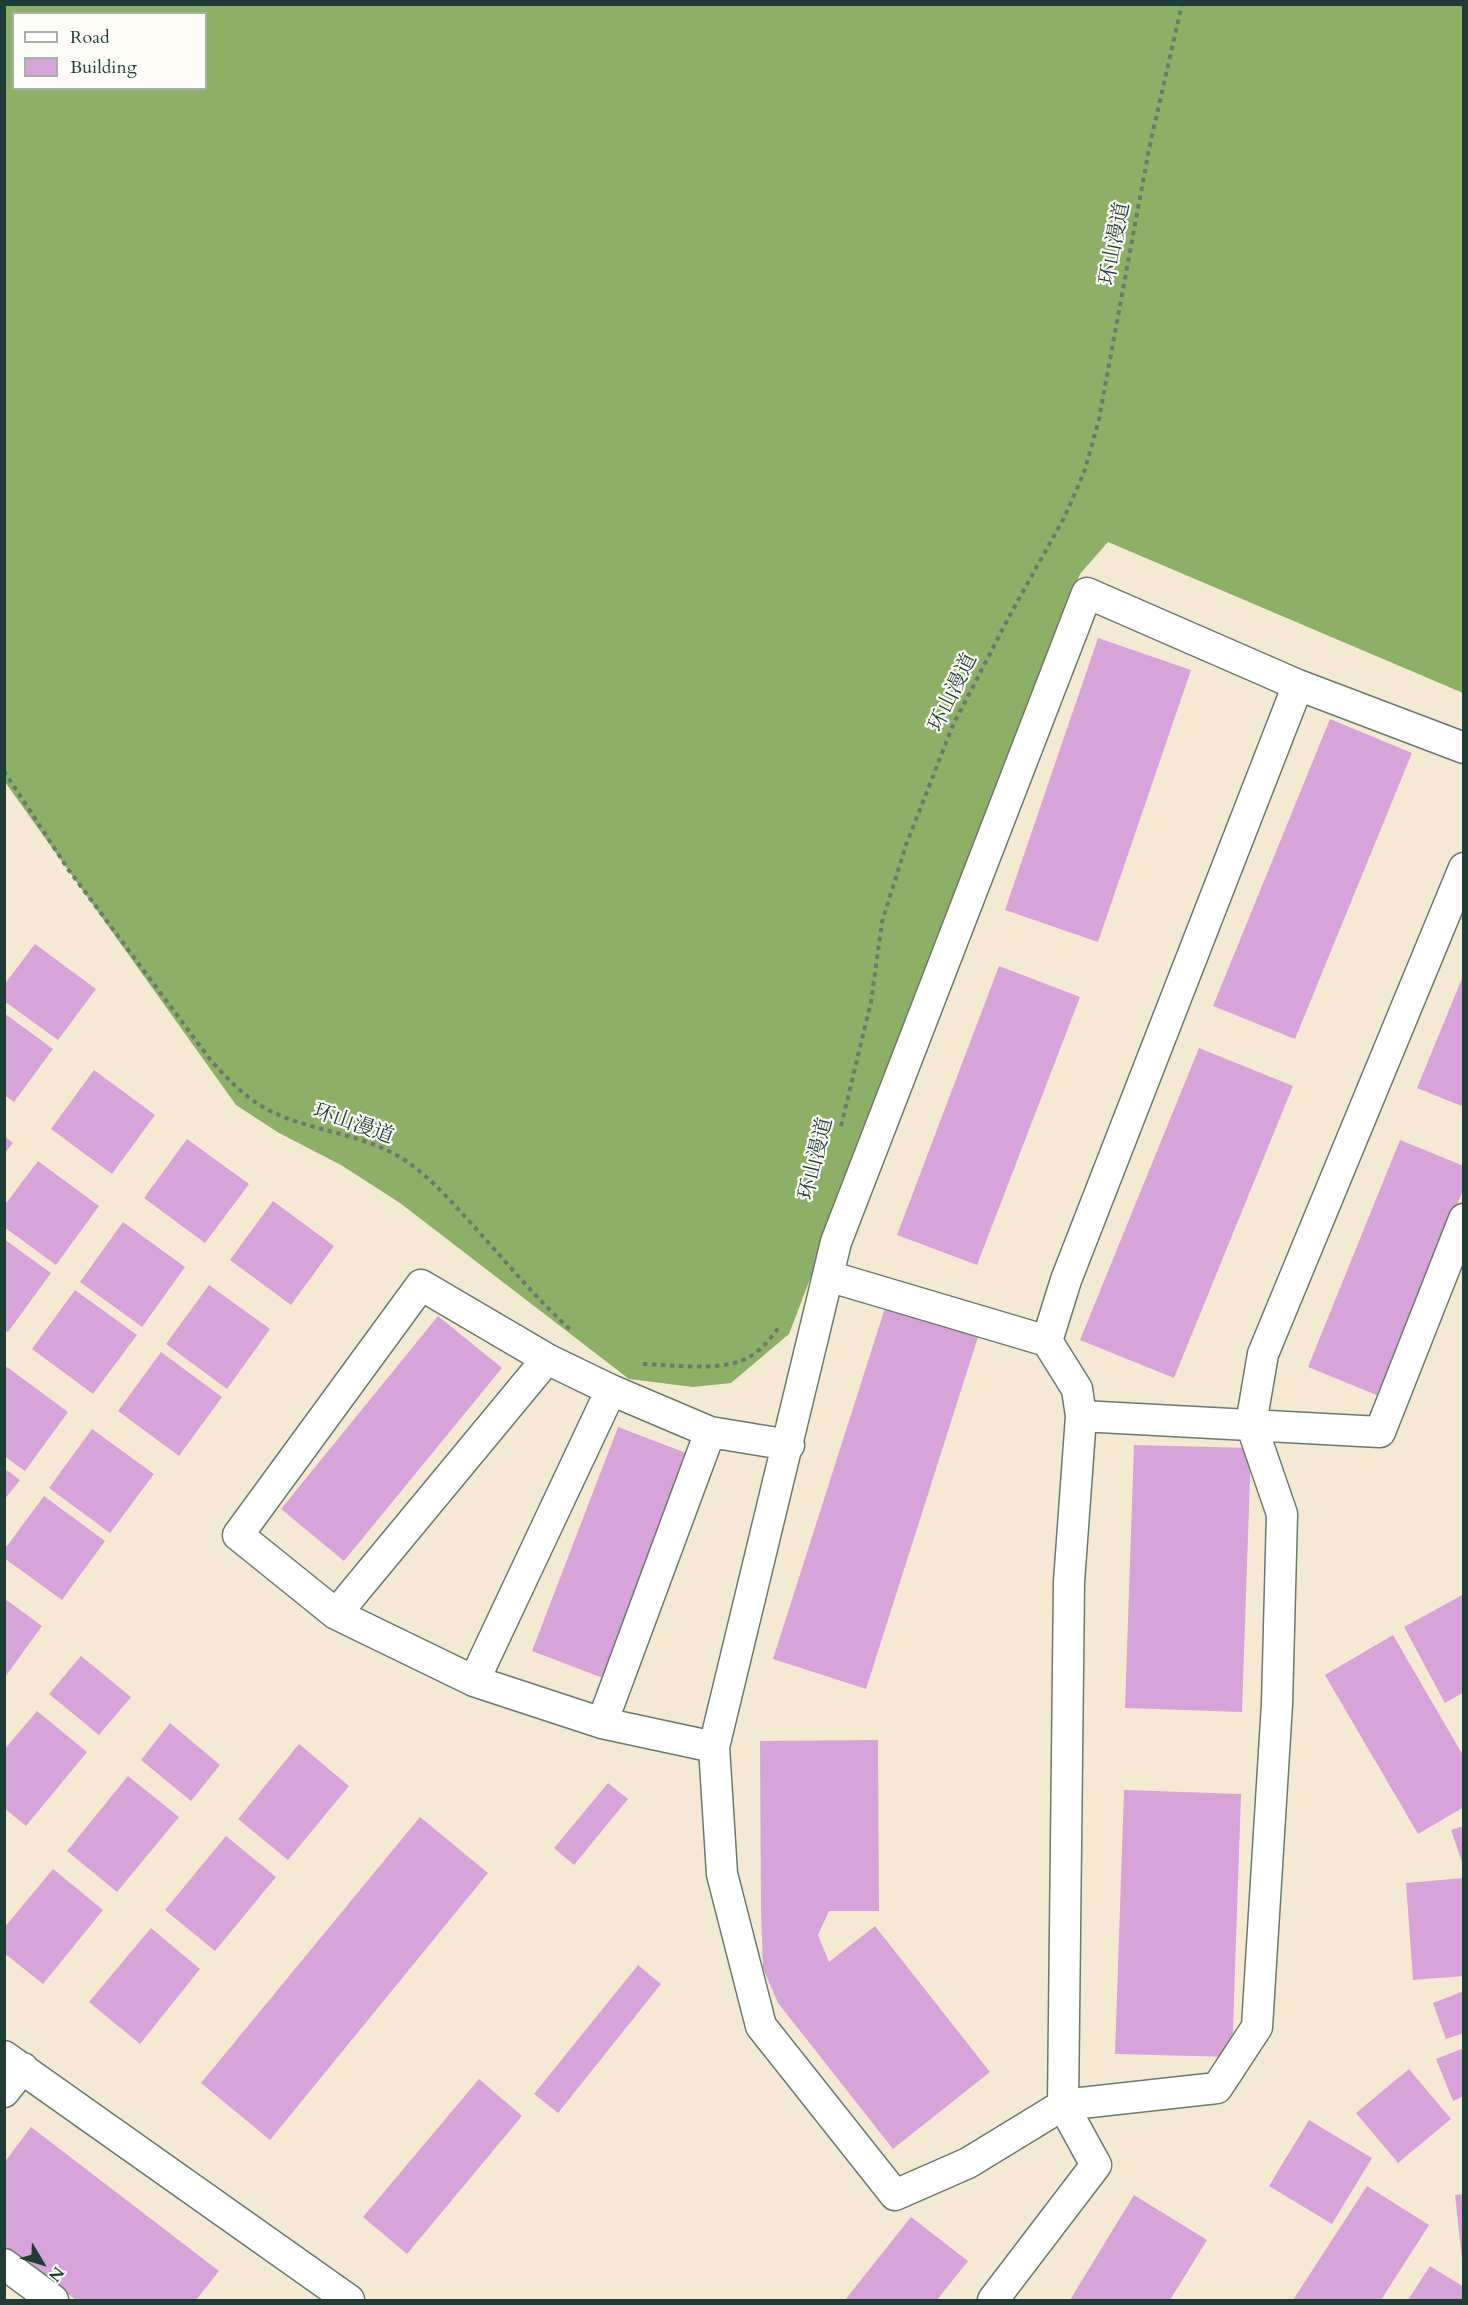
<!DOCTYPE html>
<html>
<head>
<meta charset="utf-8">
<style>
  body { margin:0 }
  #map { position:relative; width:1468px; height:2305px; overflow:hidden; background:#f4ead4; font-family:Cardo,serif }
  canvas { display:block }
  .frame { position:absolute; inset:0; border:6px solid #1f3d34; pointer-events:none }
  .legend { position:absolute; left:12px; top:12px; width:195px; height:78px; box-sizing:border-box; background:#fdfcf7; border:2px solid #a4b0a9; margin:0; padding:8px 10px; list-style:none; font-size:18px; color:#1f3d34 }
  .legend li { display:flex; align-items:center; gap:12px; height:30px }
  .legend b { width:30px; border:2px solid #a4b0a9 }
  .north { position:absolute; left:12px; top:2233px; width:60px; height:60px; -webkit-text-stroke:4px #fdfcf7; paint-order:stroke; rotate:128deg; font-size:16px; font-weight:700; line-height:24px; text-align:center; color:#1f3d34 }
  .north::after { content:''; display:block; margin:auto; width:21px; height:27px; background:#1f3d34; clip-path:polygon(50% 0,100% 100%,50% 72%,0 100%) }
</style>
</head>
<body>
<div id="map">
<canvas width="1468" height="2305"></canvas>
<div class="frame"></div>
<ul class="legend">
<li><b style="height:8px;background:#fff"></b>Road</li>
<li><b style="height:16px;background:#d6a4d8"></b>Building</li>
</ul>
<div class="north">N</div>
</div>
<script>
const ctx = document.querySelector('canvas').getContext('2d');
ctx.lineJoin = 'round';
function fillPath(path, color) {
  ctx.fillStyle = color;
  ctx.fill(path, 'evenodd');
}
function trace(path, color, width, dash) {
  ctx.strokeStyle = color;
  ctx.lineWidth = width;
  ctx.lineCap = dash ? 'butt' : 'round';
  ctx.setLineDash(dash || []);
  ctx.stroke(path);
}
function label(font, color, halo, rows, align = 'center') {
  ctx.font = font + ' Cardo,"Noto Serif SC",serif';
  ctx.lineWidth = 4.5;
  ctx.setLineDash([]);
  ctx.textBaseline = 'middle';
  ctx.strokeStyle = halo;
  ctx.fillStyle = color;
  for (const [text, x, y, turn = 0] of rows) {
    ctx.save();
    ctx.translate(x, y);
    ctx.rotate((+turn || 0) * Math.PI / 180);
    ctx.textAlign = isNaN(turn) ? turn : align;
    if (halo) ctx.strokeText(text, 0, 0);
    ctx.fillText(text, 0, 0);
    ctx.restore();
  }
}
const forest = new Path2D(`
  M4,5H1463V693L1108,542L1080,574L789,1334L731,1383L693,1387L629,1379L400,1203L341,1165L279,1133L236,1105L5,782ZM14,14H206V88H14Z`);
const building = new Path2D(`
  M1098,638L1191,670L1098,942L1005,910Z
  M1330,719L1412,753L1295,1039L1213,1006Z
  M35,944L96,989L58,1040L4,1001V985Z
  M999,966L1080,997L977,1265L897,1235Z
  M1463,976H1464V1107L1417,1088Z
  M4,1013L53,1049L14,1102L4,1095Z
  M1199,1048L1293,1086L1174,1378L1080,1340Z
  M94,1070L155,1115L112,1174L51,1129Z
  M4,1136L13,1143L4,1154Z
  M187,1139L249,1184L205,1243L144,1198Z
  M1400,1140L1464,1166V1188L1379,1396L1308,1367Z
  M38,1161L99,1206L56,1265L4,1227V1206Z
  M273,1201L334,1246L291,1305L230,1260Z
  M123,1222L185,1267L142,1327L80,1282Z
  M4,1239L51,1273L8,1332L4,1330Z
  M209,1285L270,1329L227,1389L166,1344Z
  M75,1290L137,1335L93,1394L32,1349Z
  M885,1308L978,1337L866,1689L773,1659Z
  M438,1316L502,1368L344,1561L281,1509Z
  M161,1352L222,1397L179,1456L118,1411Z
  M7,1367L68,1412L25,1471L4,1456V1370Z
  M618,1427L694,1456L608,1680L532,1651Z
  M92,1429L154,1474L110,1533L49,1488Z
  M1134,1445L1251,1448L1242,1712L1125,1708Z
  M4,1468L20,1480L4,1500Z
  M44,1496L105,1541L62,1600L4,1558V1550Z
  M1464,1594V1692L1445,1703L1404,1627Z
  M5,1599L42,1626L5,1677Z
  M1393,1635L1464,1757V1807L1418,1834L1325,1675Z
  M81,1656L131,1697L99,1735L49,1694Z
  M37,1711L87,1752L26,1826L4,1808V1750Z
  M170,1723L220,1765L191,1801L141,1760Z
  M878,1740L879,1911H829L818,1935L829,1962L875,1926L990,2072L893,2149L778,2003L763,1968L761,1912L760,1741Z
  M299,1744L349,1786L288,1860L238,1819Z
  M128,1776L179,1817L117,1892L67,1851Z
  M608,1783L628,1799L574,1865L554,1848Z
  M1124,1790L1241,1794L1232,2057L1115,2054Z
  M420,1817L488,1873L270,2140L201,2083Z
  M1464,1826V1865H1463L1451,1830Z
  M226,1836L276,1877L215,1951L165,1910Z
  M53,1869L103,1910L43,1984L4,1953V1928Z
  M1464,1878V1976L1413,1980L1406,1883Z
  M151,1928L200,1969L140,2044L89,2002Z
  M638,1965L661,1984L558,2113L534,2094Z
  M1464,1991V2033L1446,2039L1433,2003Z
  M1464,2048V2096L1453,2101L1436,2059Z
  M1409,2069L1451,2119L1398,2163L1356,2113Z
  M479,2079L522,2116L407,2254L363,2217Z
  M1309,2120L1372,2158L1332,2224L1269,2186Z
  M31,2127L219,2271L196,2300H76L4,2246V2163Z
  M1367,2186L1429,2225L1381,2300H1293Z
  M1464,2194V2259H1462L1455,2195Z
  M1134,2195L1207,2240L1170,2300H1070Z
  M911,2217L968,2261L937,2300H845Z
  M1430,2266L1464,2287V2300H1408Z`);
const path = new Path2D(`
  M4,771L68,869L209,1058C229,1081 250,1103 279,1115C319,1132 365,1135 403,1159C429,1176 449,1199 469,1221C503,1258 535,1298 572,1331
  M841,1126L871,1002L882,922L906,845L953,725L1010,615L1065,516L1085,470L1099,419L1149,149L1182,4
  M643,1364C672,1365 717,1371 743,1360C759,1353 769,1341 778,1328`);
const street = new Path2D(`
  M1464,748L1298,685L1087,593L836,1242L714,1747L722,1874L761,2026L895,2195L968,2163L1063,2105L1217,2088L1257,2027L1277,1704L1282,1514L1251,1424L1263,1354L1464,868
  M828,1276L1047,1341
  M1081,1416L1380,1432L1464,1219
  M336,1614L547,1359
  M474,1681L611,1390
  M602,1723L710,1432
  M714,1747L602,1723L474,1681L336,1614L238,1535L421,1285L547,1359L611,1390L710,1432L789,1445
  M4,2056L349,2300
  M4,2092L23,2068
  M4,2264L53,2300
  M993,2300L1096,2165L1063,2105L1069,1582L1081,1416L1077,1389L1047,1341L1066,1280L1298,685`);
const streetNames = [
  ["环山漫道",1116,244,-79],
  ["环山漫道",954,693,-64],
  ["环山漫道",353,1125,19],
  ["环山漫道",817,1159,-76]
];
fillPath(forest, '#8cb066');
fillPath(building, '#d6a4d8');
trace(street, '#6a7a6c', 33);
trace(path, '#6a7a6c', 4, [4.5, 4.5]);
trace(street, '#fff', 30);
label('21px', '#1f3d34', '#fdfcf7', streetNames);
</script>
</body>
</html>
